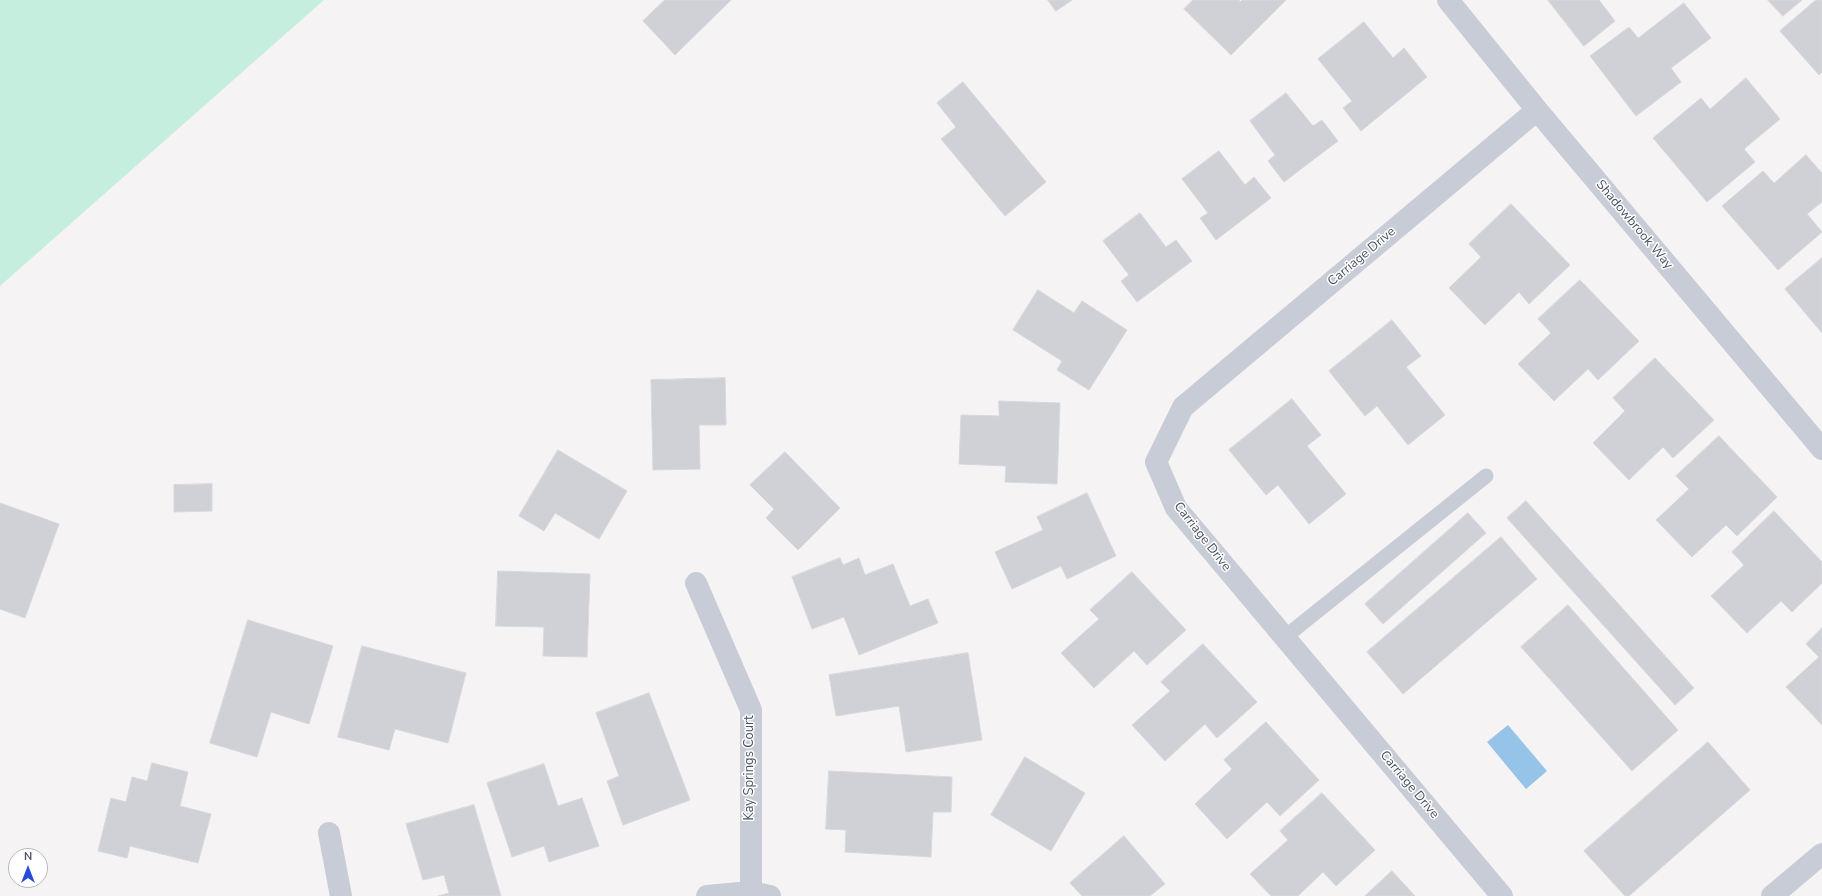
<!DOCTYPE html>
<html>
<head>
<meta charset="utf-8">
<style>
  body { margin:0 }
  #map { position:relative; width:1822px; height:896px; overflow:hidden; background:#f5f3f3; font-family:"Nunito Sans",sans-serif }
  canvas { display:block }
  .north { position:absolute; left:8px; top:848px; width:40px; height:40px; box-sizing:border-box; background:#fff; border:1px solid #b7b9bf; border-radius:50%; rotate:0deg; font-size:11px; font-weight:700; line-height:16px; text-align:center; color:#4b515f }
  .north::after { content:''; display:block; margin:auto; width:14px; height:18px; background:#284bda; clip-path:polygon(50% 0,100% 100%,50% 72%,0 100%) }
</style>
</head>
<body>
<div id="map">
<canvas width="1822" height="896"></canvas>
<div class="north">N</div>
</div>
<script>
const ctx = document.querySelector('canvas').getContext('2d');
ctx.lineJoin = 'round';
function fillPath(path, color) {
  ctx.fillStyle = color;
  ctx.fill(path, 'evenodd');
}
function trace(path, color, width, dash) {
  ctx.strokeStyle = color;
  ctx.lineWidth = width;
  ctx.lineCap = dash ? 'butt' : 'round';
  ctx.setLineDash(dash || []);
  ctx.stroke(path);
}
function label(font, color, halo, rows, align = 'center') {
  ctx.font = font + ' "Nunito Sans",sans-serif';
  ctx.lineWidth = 3;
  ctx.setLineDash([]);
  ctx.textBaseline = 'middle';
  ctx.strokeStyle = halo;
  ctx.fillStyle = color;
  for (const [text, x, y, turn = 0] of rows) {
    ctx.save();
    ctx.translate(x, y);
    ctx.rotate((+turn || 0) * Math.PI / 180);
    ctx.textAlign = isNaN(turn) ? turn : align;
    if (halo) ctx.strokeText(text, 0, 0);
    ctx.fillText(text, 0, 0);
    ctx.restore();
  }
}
const green = new Path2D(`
  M0,0H324L0,286Z`);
const water = new Path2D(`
  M1508,725L1547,771L1526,789L1487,742Z`);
const building = new Path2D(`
  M665,0H731L675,55L643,21Z
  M1048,0H1072L1056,11Z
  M1193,0H1239L1240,2L1242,0H1286L1231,55L1184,9Z
  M1548,0H1599L1615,21L1584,46Z
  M1768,0H1802L1783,16Z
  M1816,0H1822V72L1819,75L1780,31Z
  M1684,3L1711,38L1671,68L1681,82L1636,116L1590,56L1629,27L1638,38Z
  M1364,22L1393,58L1404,48L1427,77L1361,131L1343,108L1352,101L1318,59Z
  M1746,78L1780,119L1744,149L1755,162L1707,202L1653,138L1701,98L1710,109Z
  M963,82L1046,182L1005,216L941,139L956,127L937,103Z
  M1286,93L1313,126L1322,120L1338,141L1284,182L1268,161L1275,155L1250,121Z
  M1219,151L1245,185L1254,177L1271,198L1216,240L1200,218L1208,213L1182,179Z
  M1806,155L1822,173V202L1807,214L1822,232L1778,270L1722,206L1763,171L1774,183Z
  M1511,204L1570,265L1529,304L1519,292L1485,325L1449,288L1481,257L1469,244Z
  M1140,213L1166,247L1176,240L1192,261L1137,302L1121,281L1129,275L1103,241Z
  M1822,258V333L1785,289Z
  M1580,280L1639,341L1598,380L1588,369L1554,401L1518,364L1551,333L1538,319Z
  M1038,290L1074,313L1082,301L1127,330L1089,390L1057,370L1062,361L1013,330Z
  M1392,320L1421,356L1406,367L1445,415L1408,445L1377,406L1365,416L1329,371Z
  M1655,358L1714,420L1673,458L1663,447L1629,480L1593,443L1625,411L1613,398Z
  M725,378L726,425H699L700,469L653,470L651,380Z
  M1292,399L1321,435L1307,446L1346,494L1309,524L1278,485L1266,495L1229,450Z
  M999,401L1060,403L1057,484L1005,482L1006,466L959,464L961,415L999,416Z
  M1719,436L1777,497L1737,536L1726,525L1692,557L1656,520L1689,489L1676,476Z
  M558,450L627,491L599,539L555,513L544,531L519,516Z
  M785,452L840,508L798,550L766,518L774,509L750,485Z
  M212,484V511L174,512V485Z
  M1087,493L1116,556L1067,579L1061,566L1012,589L995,552L1043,530L1037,517Z
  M1526,501L1694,688L1675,705L1507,518Z
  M0,503L59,524L25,618L0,609Z
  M1774,511L1822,562V583L1792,612L1781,601L1747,633L1711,596L1744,565L1732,552Z
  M1468,513L1486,533L1383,624L1365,604Z
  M1501,537L1537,579L1403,694L1367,652Z
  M840,558L843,565L859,558L865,575L893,564L910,606L928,599L938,623L859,655L844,617L812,629L792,577Z
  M498,571L590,574L587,657L543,656L544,627L496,626Z
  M1132,572L1186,630L1147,665L1134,651L1094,688L1061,653L1099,619L1090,610Z
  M1568,605L1678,730L1632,771L1521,647Z
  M248,620L333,646L309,724L271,712L257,757L210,743Z
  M1822,628V725L1786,687L1819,657L1806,644Z
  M1203,644L1257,702L1217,738L1205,724L1165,761L1132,725L1170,691L1161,682Z
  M362,646L466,673L448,743L395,729L389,750L338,737Z
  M968,653L982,740L906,752L899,706L836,716L829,675Z
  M649,693L690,800L623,825L607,781L619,776L596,713Z
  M1266,722L1319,780L1280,816L1267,802L1227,839L1195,804L1232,769L1224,760Z
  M1708,742L1750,790L1629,896H1625L1584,851Z
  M1025,757L1085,793L1051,851L991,815Z
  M152,763L188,772L180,806L211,814L198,863L130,846L127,858L98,851L111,798L126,802L132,777L147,781Z
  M544,764L558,806L582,798L599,846L549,862L544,846L512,857L487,783Z
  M829,771L952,777L951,812H933L931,857L845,852L846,830L826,829Z
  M1322,793L1375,850L1336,886L1323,872L1298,896H1271L1250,874L1288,840L1280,831Z
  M474,805L501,896H438L449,893L444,875L423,880L406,824Z
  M1124,836L1165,884L1150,896H1082L1070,883Z
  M1392,871L1415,896H1365Z`);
const service = new Path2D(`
  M1285,637L1486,476`);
const minor = new Path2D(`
  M1448,0L1537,110L1822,449
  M696,583L751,710V892
  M329,833L341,896
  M707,896L751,892L770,896
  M1502,896L1176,508L1156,462L1183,407L1537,110`);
const tertiary = new Path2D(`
  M1772,896L1822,854`);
const streetNames = [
  ["Shadowbrook Way",1634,225,50],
  ["Carriage Drive",1362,257,-40],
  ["Carriage Drive",1202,537,52],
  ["Kay Springs Court",750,768,-90],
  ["Carriage Drive",1409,785,50]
];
fillPath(green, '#c6eedf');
fillPath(water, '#96c3e8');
fillPath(building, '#d0d1d6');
trace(building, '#d7d8dd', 1);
trace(service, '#c8ccd6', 15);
trace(minor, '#c8ccd6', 22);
trace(tertiary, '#c8ccd6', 22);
label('13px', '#4b515f', '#fff', streetNames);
</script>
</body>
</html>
